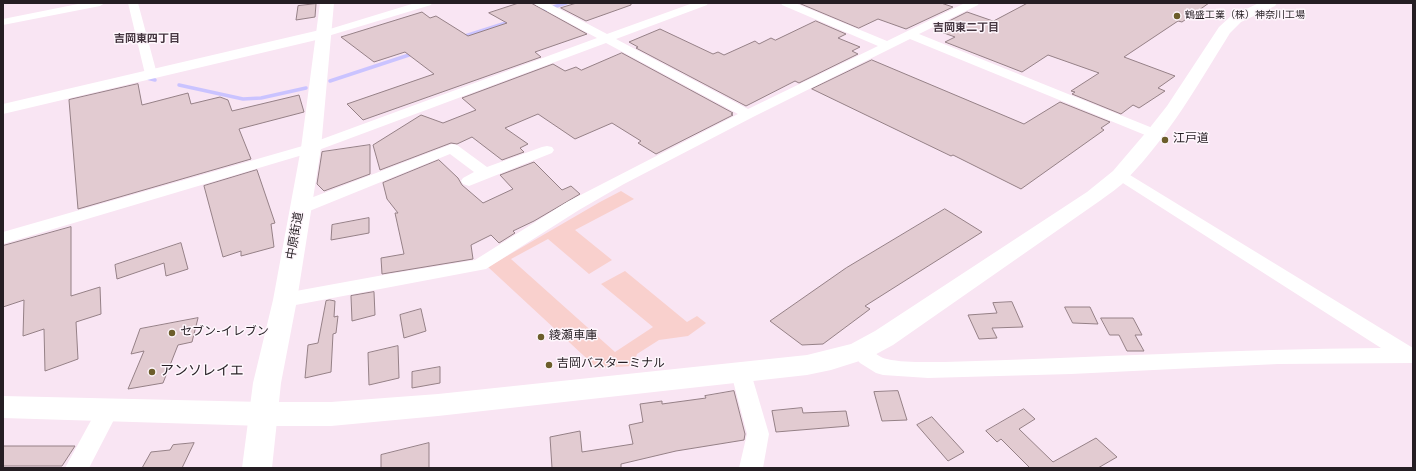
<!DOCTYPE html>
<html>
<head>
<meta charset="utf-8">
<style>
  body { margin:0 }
  #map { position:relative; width:1416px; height:471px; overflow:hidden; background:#f9e5f3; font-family:Overpass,sans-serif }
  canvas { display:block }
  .frame { position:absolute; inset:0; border:4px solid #251e23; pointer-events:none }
</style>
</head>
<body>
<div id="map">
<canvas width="1416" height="471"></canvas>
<div class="frame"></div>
</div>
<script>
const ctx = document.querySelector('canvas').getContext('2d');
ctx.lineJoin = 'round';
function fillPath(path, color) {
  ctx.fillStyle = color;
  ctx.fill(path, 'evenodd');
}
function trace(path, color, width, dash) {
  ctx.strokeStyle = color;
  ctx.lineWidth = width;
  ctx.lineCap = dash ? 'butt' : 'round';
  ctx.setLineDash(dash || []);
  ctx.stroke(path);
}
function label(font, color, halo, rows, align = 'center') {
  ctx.font = font + ' Overpass,"Noto Sans JP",sans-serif';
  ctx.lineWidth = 3;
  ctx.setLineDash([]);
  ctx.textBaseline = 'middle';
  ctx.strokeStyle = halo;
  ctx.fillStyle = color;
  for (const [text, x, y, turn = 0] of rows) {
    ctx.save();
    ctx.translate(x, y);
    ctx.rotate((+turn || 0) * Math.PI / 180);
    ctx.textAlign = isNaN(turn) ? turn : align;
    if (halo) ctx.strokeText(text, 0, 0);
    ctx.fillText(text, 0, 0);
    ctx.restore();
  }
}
const green = new Path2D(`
  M621,191L634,199L575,230L612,260L589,274L548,239L511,259L615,352L653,327L601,284L625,271L687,322L697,316L706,323L688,336L659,340L637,354L633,366L597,368L488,267L600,202Z`);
const stream = new Path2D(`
  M538,12L566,3
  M462,37L512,21
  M147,78L155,80
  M330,81L415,53
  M179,85L243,99L261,98L306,88`);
const building = new Path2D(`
  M519,3H531L587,34L535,52L541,57L363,120L347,104L434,74L405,52L374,62L341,37L422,12L430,18L436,16L468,36L507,23L489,13Z
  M577,3H631V5L586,21L561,8Z
  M799,3H941L953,7L906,29L878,19L859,28Z
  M1028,3H1209L1182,22L1178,21L1124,57L1175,76L1158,88L1165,91L1139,108L1133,105L1121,114L1072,94L1075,92L1071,91L1099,73L1048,55L1022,72L945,42L955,37L933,29L967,12L993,21Z
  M316,4L315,17L296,20L298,6Z
  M816,21L846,34L838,38L860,47L852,51L858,54L799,83L795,81L746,106L636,48L638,47L629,42L660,29L713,54L718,52L724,55L755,41L759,44L771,38L775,40Z
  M622,53L733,113L731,114L733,115L656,154L638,143L641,141L612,123L575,139L538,114L505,128L528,144L520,148L524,152L502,160L472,137L457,144L451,143L380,170L373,145L421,115L443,123L476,110L462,98L553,64L565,71L576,67L581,70Z
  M872,60L1024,124L1060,102L1110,122L1101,128L1104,130L1021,189L953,155L951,156L812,89Z
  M138,84L142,105L188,93L191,104L220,97L228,100L232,111L299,95L304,112L239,129L251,159L78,209L69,100Z
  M370,145V174L324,191L317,184L322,152Z
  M439,160L458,178L462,185L483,203L513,189L500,175L534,162L562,190L571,186L580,194L534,221L513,231L515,233L499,243L491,235L471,245L473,259L382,274L381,258L404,254L395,213H398L387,199L383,183Z
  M257,170L275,223L271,224L274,247L241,256V251L223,257L204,186Z
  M945,209L982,232L865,306L870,309L823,344L802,345L770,321L846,268Z
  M369,218V233L331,240L332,225Z
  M71,227V296L100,287L101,314L76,322L78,359L45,371L44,329L23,336L24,300L3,307V246Z
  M181,243L188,269L166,276L164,263L117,279L115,265Z
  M374,292L375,315L352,321L351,296Z
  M330,300L335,301L334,317L338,316L336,333L333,334L331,372L305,378L308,345L318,343L326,301Z
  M1012,302L1023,327L992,328L997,338L979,339L968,315L997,313L993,303Z
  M1065,307H1090L1098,324L1073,323Z
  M421,309L426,331L404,338L400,315Z
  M198,318L192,342L178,345L163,383L128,389L144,351L131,354L140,329Z
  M1101,318H1133L1142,335H1135L1144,351H1127L1119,335H1110Z
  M398,346L399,378L369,385L368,353Z
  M440,367V383L412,388V372Z
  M734,391L745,434L744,440L676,451L621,464V468H552L550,437L580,431L582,452L633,444L629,425L643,422L640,404L662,401V404L706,398L705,396Z
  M898,391L907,420L882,421L874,392Z
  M802,408L803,413L846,411L849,426L776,432L772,411Z
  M1024,409L1035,419L1019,429L1053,462L1096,438L1117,457L1098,468H1030L1001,439L997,442L986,431Z
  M932,417L964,452L948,461L917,425Z
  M194,443L182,468H142L151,452L170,450L173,445Z
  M429,443V468H381V455Z
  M3,446H75L62,466H3Z`);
const street = new Path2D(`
  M83,3H105L100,6L3,25V19Z
  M128,3H138L157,74L156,77H146L145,74Z
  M415,3H432L431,5L328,36H320L318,34L320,32Z
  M535,3H548L607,34L693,3H708L707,5L616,39L748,109L878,46L782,5L781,3H795L887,41L965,3H979L978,5L919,34L1160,131L1162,134L1160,137L1155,138L1150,137L910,39L753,117L624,184L579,210L486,269L285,307L278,305L276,300L278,295L285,293L389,274L475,260L567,202L738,114L606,43L316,151L3,244V232L306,145L597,38L536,5Z
  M452,144L457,145L487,167L542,147L547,146L552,147L554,150L552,153L469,186L463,184L461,181L463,178L474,172L450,154L307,212L301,213L295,212L293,208L295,204Z
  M1120,170L1125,172L1413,348V363L1278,364L1071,374L928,378L883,375L876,373L860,363L850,351L853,346C870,340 872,356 887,359C903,363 928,362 945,362C1090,358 1235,349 1381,348L1115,178L1112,175L1115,172Z
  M741,365L748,367L751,373L769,434L763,468H739L747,434L731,373L734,367Z
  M108,401L116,404L119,410L89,468H65L100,404Z`);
const secondary = new Path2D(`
  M1259,3H1277L1275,6L1241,22L1230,33C1199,83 1169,136 1127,179C1120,187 1110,193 1101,200L893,345L869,358L831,370L807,375L438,416L331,426H263L3,418V396L263,402H331L438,394L807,355L851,344L875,331L1087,192L1113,171L1148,130L1167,106L1219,27L1231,16Z
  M324,29L329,31L332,34L329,37L3,114V104Z`);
const primary = new Path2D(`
  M320,3H334L321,148L297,300L281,383L272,468H242L253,383L273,300L301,148Z`);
const markers = [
  [1177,16,4,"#6c5d2a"],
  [1165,140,4,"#6c5d2a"],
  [172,333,4,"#6c5d2a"],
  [541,337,4,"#6c5d2a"],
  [549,365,4,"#6c5d2a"],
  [152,372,4,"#6c5d2a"]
];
const farPoinames = [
  ["鶴盛工業（株）神奈川工場",1185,16]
];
const farNeighbourhoodnames = [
  ["吉岡東二丁目",966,29],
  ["吉岡東四丁目",147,40]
];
const poiNames = [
  ["江戸道",1173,140],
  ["セブン-イレブン",180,333],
  ["綾瀬車庫",549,337],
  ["吉岡バスターミナル",557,365]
];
const streetNames = [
  ["中原街道",296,236,-80]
];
const nearPoinames = [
  ["アンソレイエ",160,372]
];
fillPath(green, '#f9d0cd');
trace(stream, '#cac3ff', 3.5);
fillPath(building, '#e2cbd1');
trace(building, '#958086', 1);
fillPath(street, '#fff');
fillPath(secondary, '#fff');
fillPath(primary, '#fff');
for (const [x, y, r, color] of markers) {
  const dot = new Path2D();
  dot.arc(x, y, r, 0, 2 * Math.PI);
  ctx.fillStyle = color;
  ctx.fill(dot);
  trace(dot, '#fef6fc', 1.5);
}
label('10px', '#251e23', '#fef6fc', farPoinames, 'left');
label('bold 11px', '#453640', '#fef6fc', farNeighbourhoodnames);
label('12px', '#251e23', '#fef6fc', poiNames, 'left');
label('12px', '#251e23', '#fef6fc', streetNames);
label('14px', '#251e23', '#fef6fc', nearPoinames, 'left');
</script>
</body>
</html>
